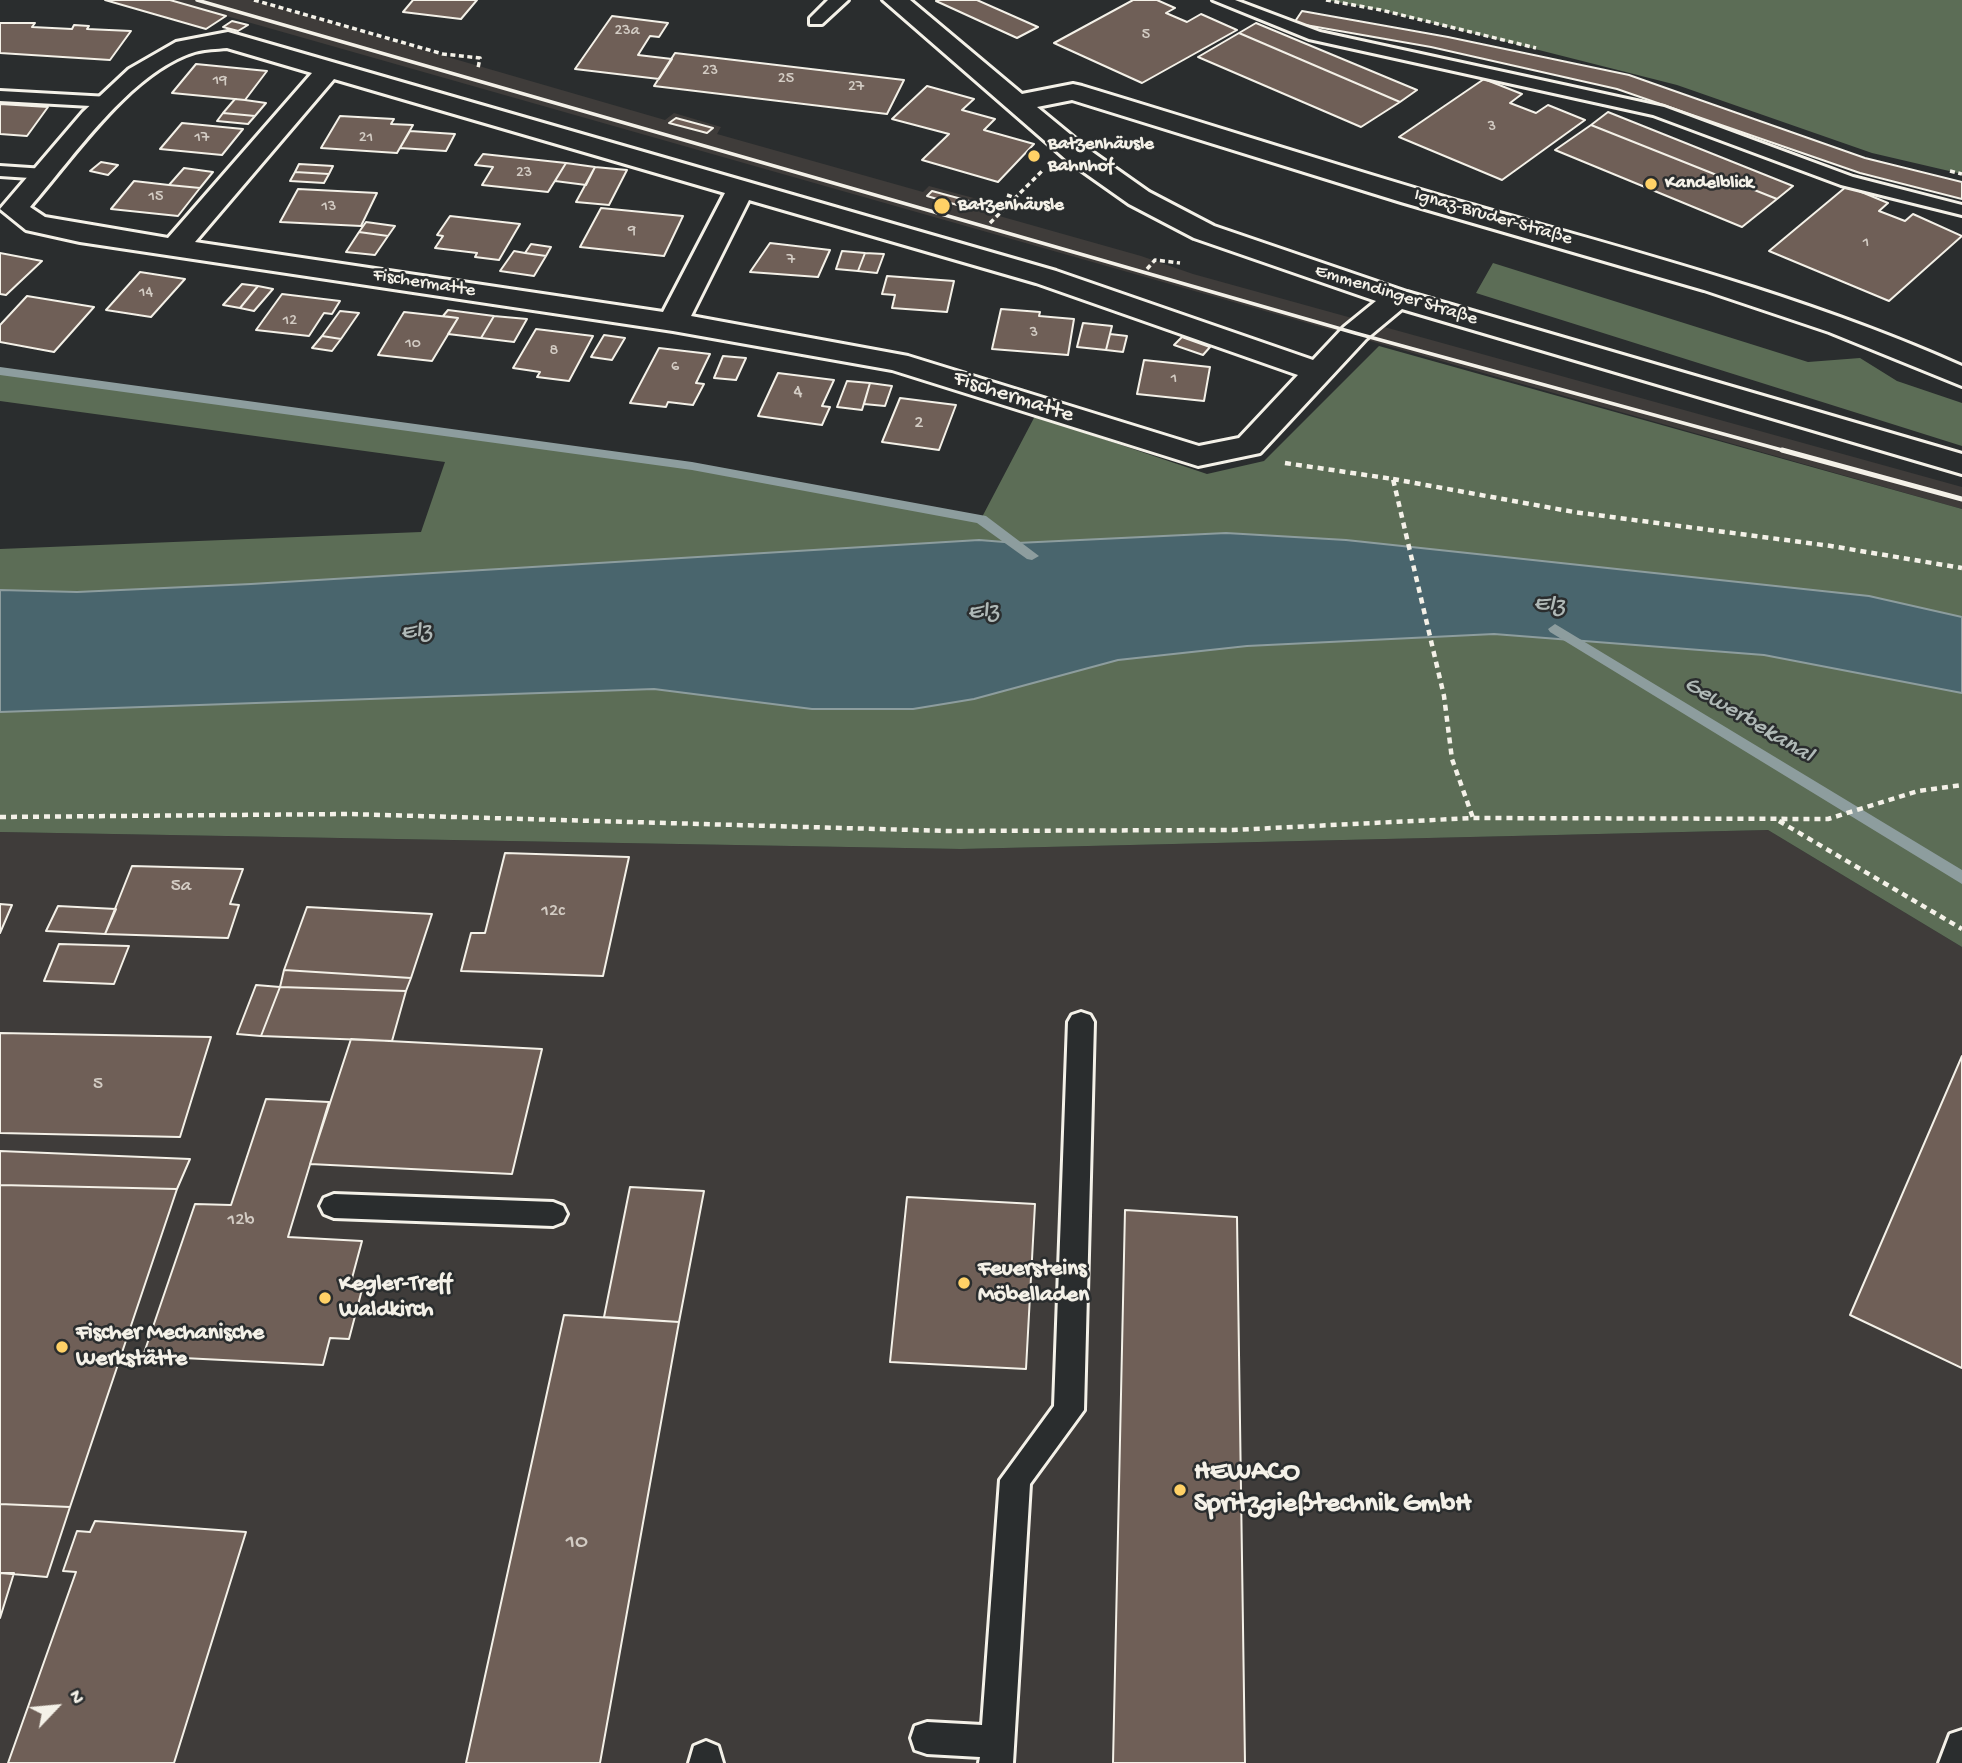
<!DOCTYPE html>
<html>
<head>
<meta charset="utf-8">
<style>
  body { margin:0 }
  #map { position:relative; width:1962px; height:1763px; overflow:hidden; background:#2a2d2e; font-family:"Gochi Hand",sans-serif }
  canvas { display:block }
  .north { position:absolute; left:21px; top:1672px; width:70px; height:70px; -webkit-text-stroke:5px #2a2d2e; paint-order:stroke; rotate:64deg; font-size:19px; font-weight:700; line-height:28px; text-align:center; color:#f4f1e8 }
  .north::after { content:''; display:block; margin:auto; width:24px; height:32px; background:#f4f1e8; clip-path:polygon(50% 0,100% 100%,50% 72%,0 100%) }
</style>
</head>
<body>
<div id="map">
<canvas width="1962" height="1763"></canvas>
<div class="north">N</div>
</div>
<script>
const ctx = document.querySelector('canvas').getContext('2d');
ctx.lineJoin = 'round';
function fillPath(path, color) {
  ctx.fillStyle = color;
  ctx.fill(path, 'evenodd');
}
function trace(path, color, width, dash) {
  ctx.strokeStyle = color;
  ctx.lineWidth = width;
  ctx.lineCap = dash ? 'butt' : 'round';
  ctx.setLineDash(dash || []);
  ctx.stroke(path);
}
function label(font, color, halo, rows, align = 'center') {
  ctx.font = font + ' "Gochi Hand",sans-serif';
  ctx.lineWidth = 5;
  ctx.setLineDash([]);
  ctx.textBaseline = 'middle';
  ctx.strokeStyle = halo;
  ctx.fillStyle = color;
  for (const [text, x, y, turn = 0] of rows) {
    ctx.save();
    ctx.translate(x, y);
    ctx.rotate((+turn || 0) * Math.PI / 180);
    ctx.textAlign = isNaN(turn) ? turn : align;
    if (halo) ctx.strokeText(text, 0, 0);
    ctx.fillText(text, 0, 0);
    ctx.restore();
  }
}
const built = new Path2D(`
  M170,0H251L665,120L674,113L721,127L717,134L923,192L929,186L981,200L978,210L1141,256L1193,274L1962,487V509Z
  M1768,830L1962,947V1763H0V832L961,849Z`);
const green = new Path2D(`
  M1326,0H1962V174L1872,153L1677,85L1381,10Z
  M1493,263L1808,362L1860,358L1897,381L1962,403V446L1476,293Z
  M1379,346L1962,509V617L1869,596L1346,540L1226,533L1017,543L979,540L251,584L77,592L0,590V549L421,532L445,462L0,401V371L692,466L981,519L1035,416L1207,474L1264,461Z
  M1494,634L1764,655L1962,693V947L1768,830L961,849L0,832V712L654,689L974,699L1118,660L1247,646Z`);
const water = new Path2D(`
  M1226,533L1346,540L1869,596L1962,617V693L1764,655L1494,634L1247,646L1118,660L974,699L913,709H812L654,689L0,712V590L77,592L251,584L979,540L1017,543Z`);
const stream = new Path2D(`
  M0,367L692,462L986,516L1039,556L1032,560L1027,559L977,523L692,470L0,375Z
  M1555,624L1962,870V884L1550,632L1548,629Z`);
const building = new Path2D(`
  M105,0H170L226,16L206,29Z
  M413,0H477L461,19L403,12Z
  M938,0H977L1038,27L1017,38L936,1Z
  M1133,0H1157L1175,8L1166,13L1187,22L1201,14L1237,30L1142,83L1054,43Z
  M1302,11L1448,37L1629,75L1865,158L1962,182V199L1860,173L1617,89L1431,47L1294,23Z
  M612,16L668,23L659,37L650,36L638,55L672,59L659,79L575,69Z
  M232,21L248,25L238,31L223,27Z
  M0,23H35L32,27L72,29L74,25L89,26L87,29L131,31L110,60L0,53Z
  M1256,23L1417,90L1400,102L1239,33Z
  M1239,33L1400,102L1361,127L1198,57Z
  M675,53L904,80L887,114L654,86Z
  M196,64L267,71L245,100L172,93Z
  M1484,79L1522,94L1510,103L1536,113L1548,105L1585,120L1502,180L1399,137Z
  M927,86L974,99L962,110L995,119L984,130L1034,144L998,182L922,160L949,134L892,119Z
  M235,99L245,100L266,103L255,116L223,113Z
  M0,104L48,107L27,136L0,134Z
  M1608,112L1793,186L1777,199L1591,125Z
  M223,113L255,116L248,124L217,121Z
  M340,116L394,119L391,124L413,125L397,153L321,148Z
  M676,118L713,128L707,133L669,123Z
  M182,123L243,129L222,155L160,149Z
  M1591,125L1777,199L1742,227L1555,150Z
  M410,131L455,134L446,151L400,148Z
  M483,154L566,163L548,192L482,185L493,167L475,165Z
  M101,162L118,165L108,175L90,171Z
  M566,163L595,167L586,185L555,181Z
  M299,164L333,166L329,174L295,172Z
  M595,167L627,170L609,205L576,202Z
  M184,168L213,172L200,188L169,185Z
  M295,172L329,174L324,183L290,181Z
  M134,181L169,185L200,188L178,216L111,209Z
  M1847,186L1888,203L1879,211L1905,221L1913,214L1962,236L1889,301L1769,251Z
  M298,189L377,193L361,226L280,222Z
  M932,191L969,201L964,207L927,196Z
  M601,208L683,216L664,256L580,247Z
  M450,216L520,224L499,260L475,257L477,253L435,248L443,236L437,235Z
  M366,222L395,226L388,236L359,232Z
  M359,232L388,236L375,255L346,252Z
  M770,243L830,250L818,277L750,272Z
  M531,244L551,247L546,256L525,253Z
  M514,251L525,253L546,256L534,276L500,271Z
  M842,251L865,253L858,271L836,269Z
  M0,253L42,261L6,295L0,294Z
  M865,253L884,254L877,273L858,271Z
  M140,272L185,279L151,317L106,310Z
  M887,276L954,281L947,312L892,308L895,295L882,294Z
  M242,284L258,286L240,308L223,305Z
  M258,286L273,289L254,311L240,308Z
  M282,294L340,301L332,314L324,313L309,336L256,330Z
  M27,296L94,307L54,352L0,342V325Z
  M1001,309L1040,312L1039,316L1074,319L1068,355L992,349Z
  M448,310L494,316L481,338L448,334L458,318L443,316Z
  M340,311L359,313L341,339L322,336Z
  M404,312L458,318L432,361L378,355Z
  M494,316L527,319L514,342L481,338Z
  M1083,323L1112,326L1106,350L1077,347Z
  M536,329L593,336L569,381L537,377L540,372L513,368Z
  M1110,334L1127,336L1123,352L1106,350Z
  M604,335L625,338L612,360L591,357Z
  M322,336L341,339L332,351L312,348Z
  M1182,337L1210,347L1203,355L1174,345Z
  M659,348L710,354L696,383L704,384L693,405L668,402L666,407L630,403Z
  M723,356L746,358L736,380L714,378Z
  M1144,360L1210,367L1204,401L1137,394Z
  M778,373L834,380L822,406L830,407L822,425L758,416Z
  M847,381L870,383L862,410L837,407Z
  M870,383L892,386L885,406L864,404Z
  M900,398L956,405L939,450L882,442Z
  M505,853L629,857L603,976L461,971L471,933H485Z
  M132,866L243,869L230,904L239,905L228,938L105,934Z
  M0,904L12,905L0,933Z
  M58,906L116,909L105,934L46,931Z
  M307,907L432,914L411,978L284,970Z
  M59,944L129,946L114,984L44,981Z
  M284,970L411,978L406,991L280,987Z
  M256,985L280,987L261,1036L237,1034Z
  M280,987L406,991L392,1041L261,1036Z
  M0,1033L211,1037L180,1137L0,1133Z
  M351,1039L542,1049L512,1174L310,1164Z
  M1962,1056V1368L1850,1315Z
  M266,1099L329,1102L288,1237L362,1241L351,1282H364L349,1339L330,1338L323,1365L143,1356L195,1204L231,1205Z
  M0,1151L190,1159L177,1189L0,1185Z
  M0,1185L177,1189L70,1507L0,1504Z
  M630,1187L704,1191L679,1322L604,1317Z
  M907,1197L1035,1204L1026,1369L890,1362Z
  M1125,1210L1237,1217L1245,1763H1113Z
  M564,1315L679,1322L600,1763H466Z
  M0,1504L70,1507L47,1577L0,1573Z
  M95,1521L246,1532L174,1763H8L76,1572L63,1571L77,1531L90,1532Z
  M0,1573H14L0,1618Z`);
const pathFar1 = new Path2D(`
  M254,0L443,54L480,58L478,68
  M1326,0L1381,10L1536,48
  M1950,171L1962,174
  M1007,195L1016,198
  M990,223L1042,171
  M1147,269L1155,260L1180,263`);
const path = new Path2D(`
  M1285,463L1393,479L1444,696L1452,759L1473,818
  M1393,479L1574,512L1831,546L1962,568
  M0,817L349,814L948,831L1233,830L1473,818L1828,819L1918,791L1962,785
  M1779,821L1962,929`);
const lane = new Path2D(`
  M828,0H848L822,24H810V18Z
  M1213,0H1235L1320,32L1664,107L1853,177L1962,205V215L1841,185L1653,115L1309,39Z
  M0,91L109,97L117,102L109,107L0,101Z
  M0,166L45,169L54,174L45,179L0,176Z
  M1081,1012L1090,1015L1094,1022L1084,1410L1030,1484L1013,1763H979L980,1757L927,1754L915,1750L911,1738L915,1726L927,1722L982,1725L1000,1480L1054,1406L1068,1022L1072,1015Z
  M334,1194L553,1202L563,1206L567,1214L563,1222L553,1226L334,1218L324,1214L320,1206L324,1198Z
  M1962,1730V1763H1939L1950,1734Z
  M706,1741L718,1746L723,1763H689L694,1746Z`);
const street = new Path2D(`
  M883,0H910L1022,94L1073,84L1082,86C1211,125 1339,166 1468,204C1635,252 1803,295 1962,366V386L1829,332L1704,290L1401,202L1072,100L1037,107L1088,149L1149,192L1214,226L1407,292L1962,454V474L1402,309L1366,339L1260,453L1198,466L892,370L673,331L80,242L26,230L0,209L83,112L129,69L176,42L228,32L1056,271L1313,360L1344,327L1376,301L1194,238L1129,204L1068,161ZM227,48L312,73L168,238L45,217L30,207C73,158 130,72 195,52C205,49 217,49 227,48ZM334,79L725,193L663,312L195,242ZM749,200L1036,283L1298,375L1239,438L1199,446L908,356L691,316Z`);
const railFar1 = new Path2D(`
  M197,0L1355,333L1789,452`);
const rail = new Path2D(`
  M1782,450L1962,499`);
const markers = [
  [1034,156,7,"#ffd166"],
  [1651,184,7,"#ffd166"],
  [942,206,9,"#ffd166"],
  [964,1283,7,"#ffd166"],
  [325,1298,7,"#ffd166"],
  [62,1347,7,"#ffd166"],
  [1180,1490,7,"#ffd166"]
];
const farNumbernames = [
  ["23a",627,32],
  ["5",1146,36],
  ["23",710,72],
  ["25",786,80],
  ["19",220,82],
  ["27",856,88],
  ["3",1492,128],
  ["17",202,139],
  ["21",366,139],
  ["23",524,174],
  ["15",156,198],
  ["13",329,208],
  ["9",632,232],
  ["1",1866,244],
  ["7",791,261],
  ["14",146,294],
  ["12",290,322],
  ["3",1034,334],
  ["10",413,345],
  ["8",554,352],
  ["6",675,368],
  ["1",1174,380]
];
const farPoinames = [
  ["Batzenhäusle",1048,145],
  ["Bahnhof",1048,167],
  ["Kandelblick",1665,184],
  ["Batzenhäusle",958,206]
];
const farStreetnames = [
  ["Ignaz-Bruder-Straße",1493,218,16],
  ["Fischermatte",424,284,9],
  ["Emmendinger Straße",1396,296,17]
];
const numberNames = [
  ["4",798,393],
  ["2",919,424],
  ["5a",181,887],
  ["12c",553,912],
  ["5",98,1085],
  ["12b",241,1221]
];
const streetNames = [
  ["Fischermatte",1013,398,18]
];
const poiNames = [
  ["Feuersteins",978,1270],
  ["Möbelladen",978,1296],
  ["Kegler-Treff",339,1285],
  ["Waldkirch",339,1311],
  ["Fischer Mechanische",76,1334],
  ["Werkstätte",76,1360]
];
const nearNumbernames = [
  ["10",577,1543]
];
const waterNames = [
  ["Elz",1549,606,6],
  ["Elz",983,613,-2],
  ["Elz",416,633,-2],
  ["Gewerbekanal",1748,721,31]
];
const nearPoinames = [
  ["HEWACO",1194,1474],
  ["Spritzgießtechnik GmbH",1194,1506]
];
fillPath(built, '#3f3c3a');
fillPath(green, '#5c6d56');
fillPath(water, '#49656d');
trace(water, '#8d9d9e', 2);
fillPath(stream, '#8d9d9e');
fillPath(building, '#6f5f57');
trace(building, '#f4f1e8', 2);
trace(lane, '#f4f1e8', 6);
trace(street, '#f4f1e8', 6);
trace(pathFar1, '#f4f1e8', 3.5, [5, 3.5]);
trace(path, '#f4f1e8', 4.5, [6, 5]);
fillPath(lane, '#2a2d2e');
fillPath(street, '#2a2d2e');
trace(railFar1, '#f4f1e8', 3.5);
trace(rail, '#f4f1e8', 5);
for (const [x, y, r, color] of markers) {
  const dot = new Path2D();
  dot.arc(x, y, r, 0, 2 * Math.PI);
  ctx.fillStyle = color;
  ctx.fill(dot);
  trace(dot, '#2a2d2e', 2.5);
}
label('16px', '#d3ccc4', null, farNumbernames);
label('bold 19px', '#f4f1e8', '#2a2d2e', farPoinames, 'left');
label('19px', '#f4f1e8', '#2a2d2e', farStreetnames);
label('19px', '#d3ccc4', null, numberNames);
label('23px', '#f4f1e8', '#2a2d2e', streetNames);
label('bold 23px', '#f4f1e8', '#2a2d2e', poiNames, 'left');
label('23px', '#d3ccc4', null, nearNumbernames);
label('italic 24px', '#b0b9b7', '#2a2d2e', waterNames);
label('bold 28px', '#f4f1e8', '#2a2d2e', nearPoinames, 'left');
</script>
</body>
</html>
